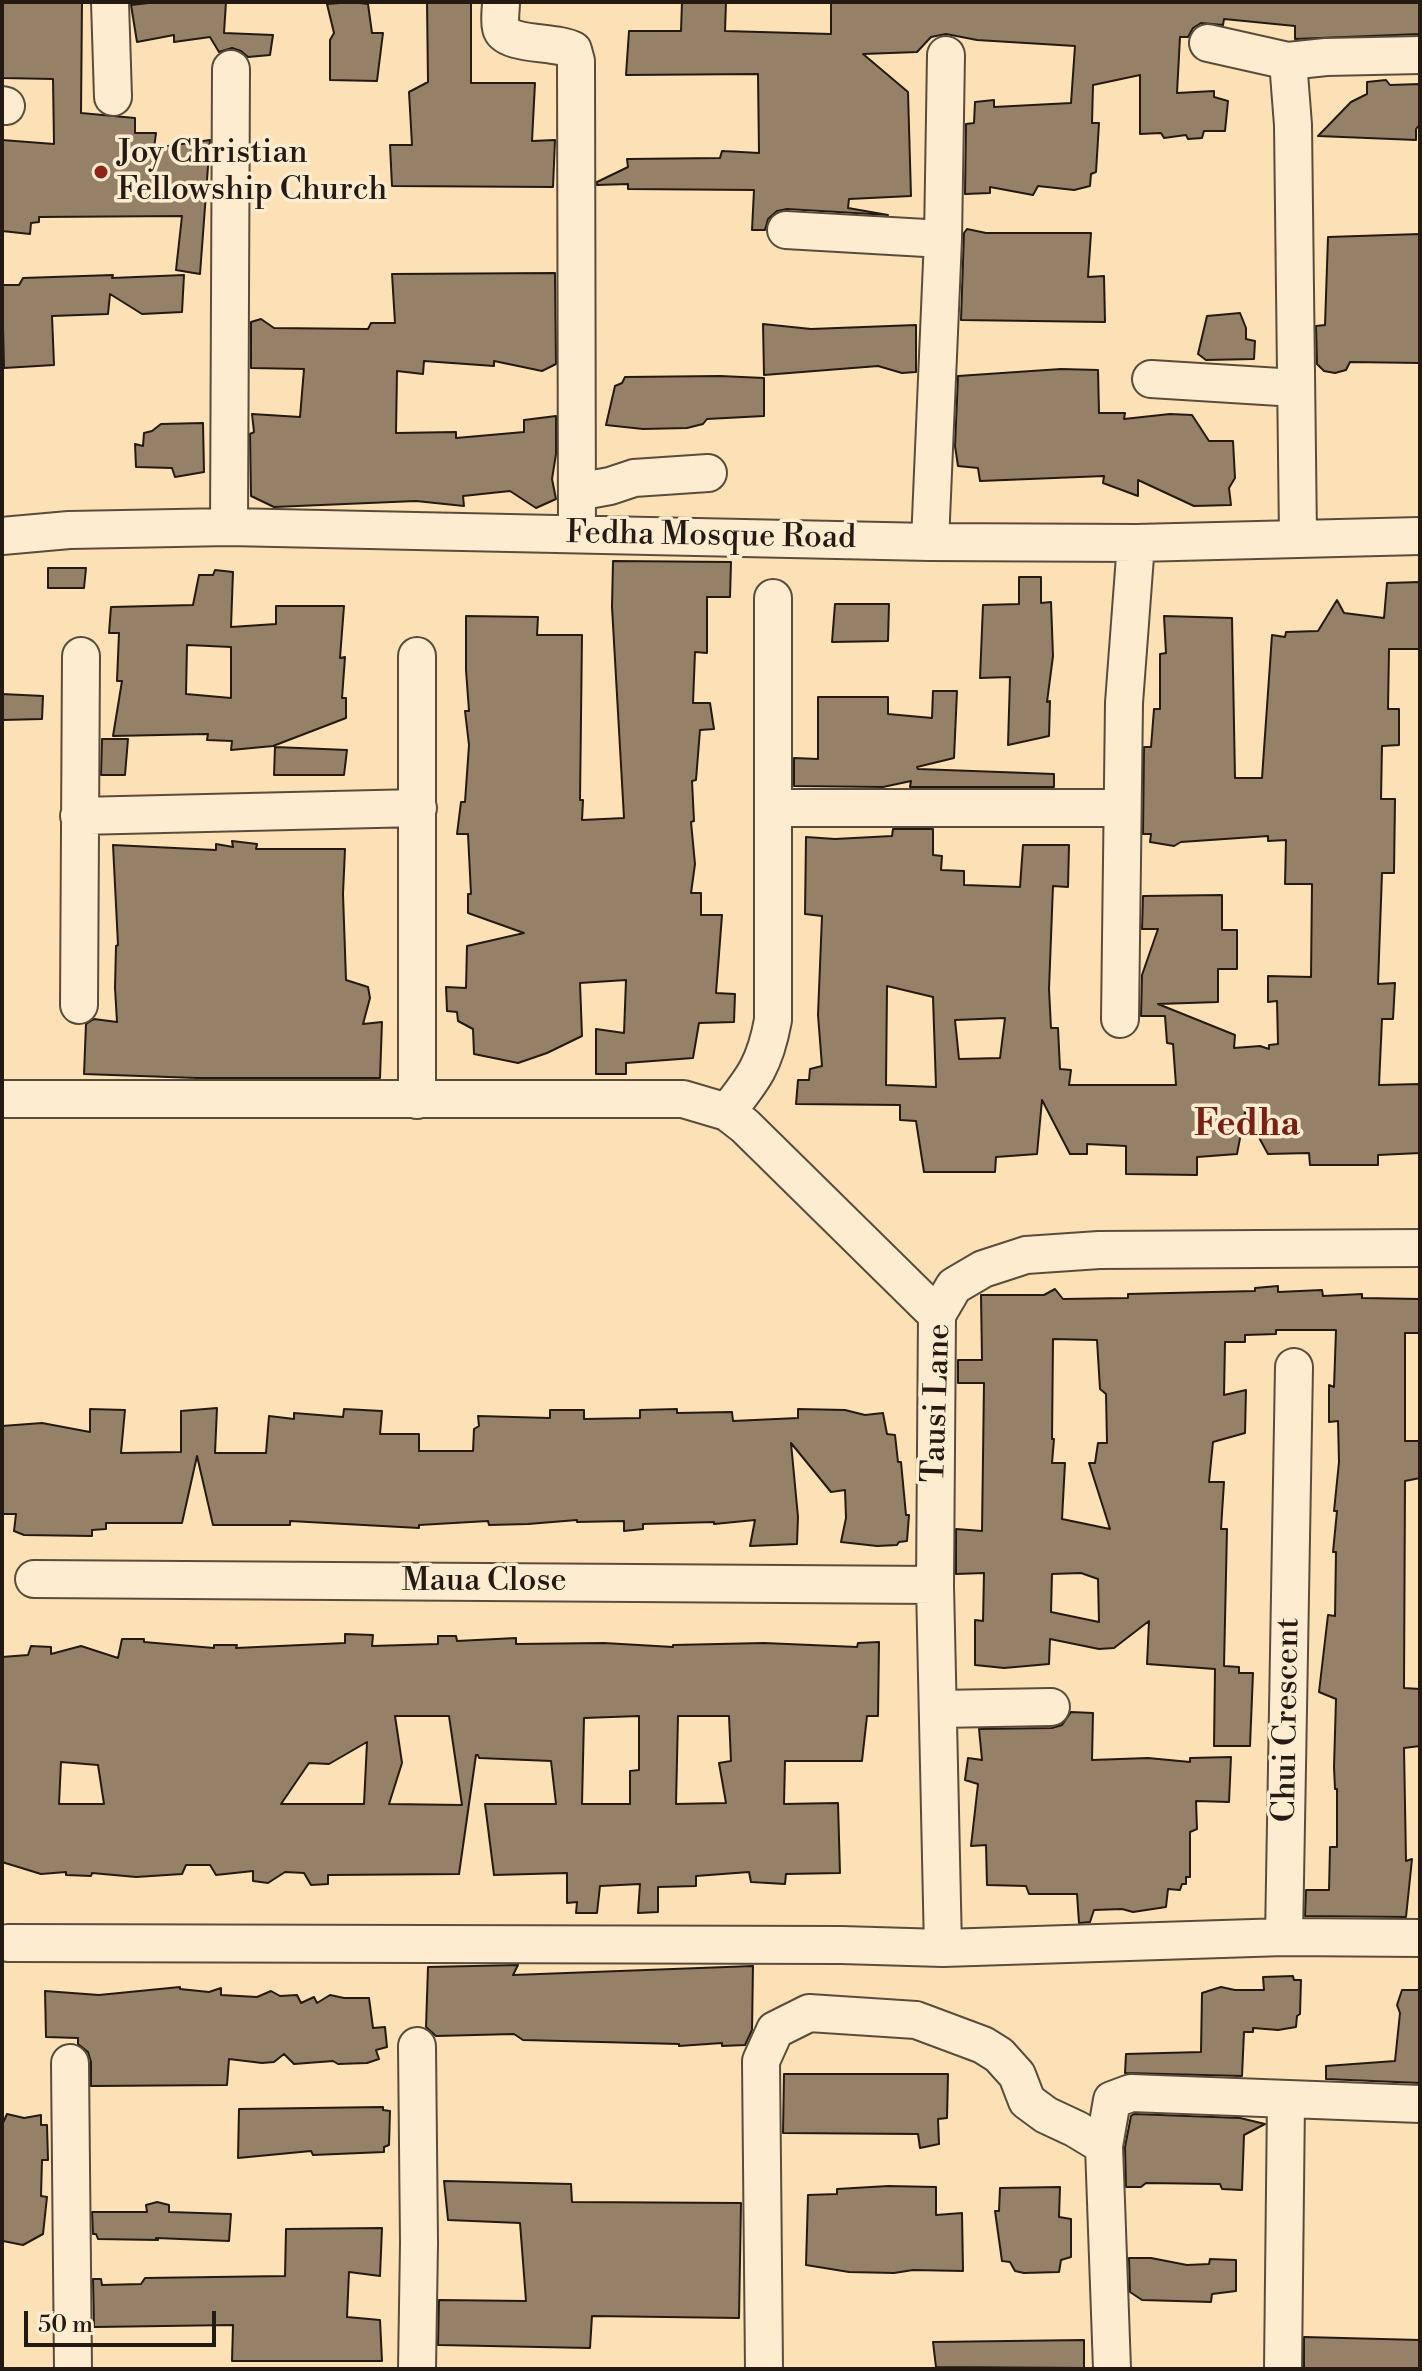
<!DOCTYPE html>
<html>
<head>
<meta charset="utf-8">
<style>
  body { margin:0 }
  #map { position:relative; width:1422px; height:2371px; overflow:hidden; background:#fce1b6; font-family:"Libre Bodoni",serif }
  canvas { display:block }
  .frame { position:absolute; inset:0; border:4px solid #241a11; pointer-events:none }
  .scale { position:absolute; left:24px; top:2311px; width:192px; height:36px; box-sizing:border-box; border:4px solid #241a11; border-top:0; padding-left:10px; font-size:24px; line-height:28px; white-space:nowrap; color:#241a11; -webkit-text-stroke:6px #fdecd0; paint-order:stroke }
</style>
</head>
<body>
<div id="map">
<canvas width="1422" height="2371"></canvas>
<div class="frame"></div>
<div class="scale">50 m</div>
</div>
<script>
const ctx = document.querySelector('canvas').getContext('2d');
ctx.lineJoin = 'round';
function fillPath(path, color) {
  ctx.fillStyle = color;
  ctx.fill(path, 'evenodd');
}
function trace(path, color, width, dash) {
  ctx.strokeStyle = color;
  ctx.lineWidth = width;
  ctx.lineCap = dash ? 'butt' : 'round';
  ctx.setLineDash(dash || []);
  ctx.stroke(path);
}
function label(font, color, halo, rows, align = 'center') {
  ctx.font = font + ' "Libre Bodoni",serif';
  ctx.lineWidth = 7;
  ctx.setLineDash([]);
  ctx.textBaseline = 'middle';
  ctx.strokeStyle = halo;
  ctx.fillStyle = color;
  for (const [text, x, y, turn = 0] of rows) {
    ctx.save();
    ctx.translate(x, y);
    ctx.rotate((+turn || 0) * Math.PI / 180);
    ctx.textAlign = isNaN(turn) ? turn : align;
    if (halo) ctx.strokeText(text, 0, 0);
    ctx.fillText(text, 0, 0);
    ctx.restore();
  }
}
const building = new Path2D(`
  M2,2H82L81,113L135,118V133H156L154,148L210,140L200,274L176,270L182,216L39,217V222L31,223L30,234L2,231V140L54,144L53,79L2,78Z
  M157,2H226L224,33L273,35L270,55L248,57L241,51L232,48L219,52L210,37L174,42V35L137,42L131,5Z
  M352,2L368,4L372,33H383L377,81L330,80V40L334,33L327,4Z
  M427,2H471V83H535L532,141L555,140L553,187L392,186L390,145H412L409,92L428,82Z
  M682,2H726L725,31L831,34V2H1420V34L1295,39V26L1224,19L1223,25L1201,23L1193,28L1188,37H1180L1177,93L1214,91V97L1228,101L1225,131H1204L1202,138L1188,139L1186,135L1164,138L1161,133L1140,134V75L1093,85L1092,123H1099L1096,172L1091,174L1090,186L1074,190L1038,186L1033,195L990,187V193L965,194L966,124L974,123L975,102L994,100V107L1071,103L1075,46L977,40L946,34L931,37L917,52L863,54L908,92L911,196L849,199L848,208L888,215L787,209L777,211L768,219L765,230H752L754,190L628,189V184L597,185V182L628,167L627,159L720,158L722,151L759,153L758,74L626,75L629,31H681Z
  M1386,80L1390,85L1420,84V124L1416,129V140L1318,136L1351,102L1367,94V82Z
  M967,229L986,233H1091L1088,277L1104,276L1105,322L961,320L964,233Z
  M1420,234V363L1350,362L1346,370L1335,373L1324,371L1317,364L1316,326L1325,325L1328,237Z
  M555,273L556,364L542,371L494,361V366L424,361L423,374L397,371L396,433L456,432V438L524,432V420L556,416V454L552,479L556,499L536,508L510,491L463,496L464,506L416,501L274,507L251,496L250,434L254,432L252,414L300,417L304,369L251,368V322L261,319L274,328L368,329L371,323H395L392,274Z
  M113,275L112,278L184,275L182,312L142,314L110,294L108,314L52,316L54,365L4,368L2,285H19L23,278Z
  M1240,313L1246,328V339L1255,341L1254,359L1206,360L1198,354L1207,316Z
  M763,324L811,329L916,325V372L902,373L878,366L764,375Z
  M1061,369L1098,370L1099,413H1125L1124,419L1170,414L1192,415L1209,441H1233L1235,478L1229,488L1231,505L1194,506L1138,480V496L1103,483L1104,476L980,481L978,468L958,466L955,446L958,376Z
  M720,376L764,378V416L707,419L703,424L687,428L643,429L606,425L615,386L622,383L625,377Z
  M203,423L204,472L175,477L172,468L136,467L135,444L143,446L144,433L152,431L161,424Z
  M613,561L731,562L730,597H707V653L695,652L693,703H710L714,729L700,730L696,780L692,781L694,821L691,822L695,864L691,893H701V915H722L716,993L735,994L734,1022L699,1023L693,1058L626,1063V1074H596V1029L624,1033L626,980L580,983L582,1036L547,1053L518,1063L474,1054L473,1029L458,1021L457,1012L447,1011L446,987L466,988L467,946L524,933L468,913V894H471L468,834H457L461,802H465L469,745L465,711H469L466,670V616L538,617L537,635H582L580,800H583L582,820L624,818L612,607Z
  M48,568H86L84,588H48Z
  M215,570L233,572L231,627L276,624V606H344L340,658L345,657L342,698H346V718L273,746L231,750L232,741L207,740L208,734L113,736L122,681H117L119,633H109L111,607L193,605L199,575H213ZM187,645L231,647V698L186,694Z
  M1019,577H1041V603L1051,602L1053,656L1047,702L1050,701L1049,736L1008,745L1010,677L980,678L983,605L1019,604Z
  M1420,582V649H1389L1388,709H1399V745L1382,746L1381,799H1395L1394,873H1382L1378,984L1395,983L1393,1019H1382L1379,1085L1420,1084V1153L1378,1155V1165H1310L1309,1153L1268,1154L1245,1112L1237,1154L1197,1157V1175L1126,1174V1146L1087,1144V1154H1070L1042,1100L1037,1154L996,1157L995,1172H924L916,1121L900,1120V1105L796,1104L798,1080H809L810,1069L822,1066L818,1015L822,916L805,914L806,837L835,839L892,836L893,829H933V855L942,856L941,870L964,871V885L1020,887L1023,845H1069L1068,887L1053,886L1049,989L1051,1028H1058L1060,1069L1071,1070L1069,1085H1176L1173,1044L1167,1043L1165,1016H1141L1142,975L1158,929H1142L1143,896L1222,895V930H1237V969H1218V1002L1158,1004L1235,1035L1234,1048L1260,1046L1269,1049V1045L1278,1044L1277,1001L1268,1002V976L1311,977L1312,884H1285L1286,840L1268,841V836L1181,842L1174,846L1150,842L1151,834H1143L1144,747H1151L1154,709H1160V654L1166,653L1164,616L1232,618L1235,778H1262L1272,635L1285,637L1286,632L1318,631L1337,600L1344,613L1384,618L1387,583ZM887,986L933,997L936,1087L886,1085ZM1005,1018L1000,1058L959,1059L955,1020Z
  M835,604H889L888,641L832,642Z
  M933,691H957L954,758L917,767L918,769L1054,774V787H910L911,781L883,787L794,786V758L818,759V697H888V714L932,718Z
  M2,694L43,696L42,719L2,720Z
  M102,739H128L125,775H101Z
  M275,747L347,750L344,775H274Z
  M232,841L257,844L256,849H345L343,894L346,980L368,987L370,998L363,1024L382,1022L380,1078H197L84,1074L86,1024L94,1019L117,1022L115,988L116,946L118,945L113,845L216,850V844L233,847Z
  M1278,1286V1292L1322,1290L1323,1296L1362,1294V1298L1420,1299V1333H1405V1441H1420V1478L1405,1481L1404,1688L1420,1689V1746L1404,1748L1406,1861L1412,1859L1406,1917L1305,1916L1306,1890H1329L1330,1847H1337V1789H1335L1334,1767L1336,1699L1319,1692L1328,1615L1335,1616L1336,1552H1333L1337,1511H1334L1339,1462L1338,1421L1329,1422V1385L1334,1387L1336,1330H1276V1334L1245,1335V1342H1225L1224,1395L1246,1390L1245,1433L1213,1442L1209,1482H1224L1221,1529H1227L1224,1666L1239,1667V1673H1253L1250,1746H1214L1215,1669L1147,1664L1149,1621L1114,1648L1099,1649L1050,1639L1049,1664L1004,1668L975,1665V1620L983,1621L984,1573L956,1574V1529L982,1531L984,1383H958V1360H982L981,1295H1044L1055,1289L1063,1299L1128,1298V1294L1255,1291V1288ZM1053,1339L1097,1340L1100,1389L1106,1394L1107,1443H1098L1095,1463H1089L1110,1529L1062,1519L1065,1463H1052L1054,1439H1052ZM1081,1573L1098,1579L1099,1622L1051,1612L1052,1574Z
  M217,1408L215,1453H266L269,1416L294,1419V1413L343,1417L344,1409L382,1411L380,1434H419V1451H473L474,1429L479,1426L478,1416L550,1418V1410H584V1419L640,1418V1410L677,1409V1413L732,1412L733,1421L798,1418V1409L845,1410L865,1415L883,1413L887,1434L895,1435L898,1462H901L906,1515H909L907,1541L899,1542L897,1545L877,1546L841,1542L846,1518L845,1490L831,1492L791,1443L798,1517L797,1544L750,1546L755,1520L714,1524V1522L643,1524V1529L624,1531V1521L577,1522V1520L528,1524L489,1525L488,1521L419,1525V1528L290,1521V1525H213L197,1456L182,1523H106V1529L92,1530V1536L24,1535L14,1531L16,1514H2V1426L42,1423L90,1432V1409L125,1410L121,1453L181,1452V1411Z
  M345,1634L373,1635L372,1646L438,1644V1636H456L457,1641L516,1638V1644L604,1643L673,1647V1645L764,1643L857,1647L858,1643L879,1642L878,1716H867L862,1761H785L784,1804L838,1803L840,1873L786,1874L785,1884L751,1882L749,1872L696,1876V1886L658,1887V1912L638,1913L640,1884L600,1886L597,1913H576L577,1902L567,1903V1873L494,1875L485,1804H556L551,1761L479,1758L478,1755H476L459,1874L328,1875V1884L311,1885L304,1873L285,1872L268,1883L253,1881V1871L216,1875L210,1865H186L182,1874L136,1877L92,1873L91,1876L66,1875V1872L41,1874L2,1862V1657L28,1655L31,1646L51,1647V1654L81,1646L118,1658L122,1639H144V1642L214,1648V1645H237L236,1648L345,1643ZM395,1716H449L462,1805L389,1804L402,1763ZM639,1716V1770L630,1771V1804H582L584,1718ZM678,1716H729L731,1761L719,1763L726,1803L676,1804ZM367,1742L364,1804H281L309,1763L329,1764ZM61,1762L98,1765L104,1804H59Z
  M1071,1712L1093,1713L1092,1760L1148,1758L1190,1762V1758L1231,1757L1229,1802L1196,1801L1197,1829L1190,1832V1877H1186V1884H1182L1180,1890L1168,1889L1166,1907L1133,1912L1122,1909L1094,1910L1090,1922L1079,1923L1077,1894H1029L1026,1886L987,1885L986,1845L971,1846L978,1784L965,1780L968,1758L982,1760L979,1729L1052,1728L1062,1725Z
  M518,1965L513,1975L753,1966L752,2030L745,2045L722,2046V2043L679,2046V2044L523,2040L514,2034L436,2036L426,2027L428,1967Z
  M1293,1976L1294,1980H1301L1300,2014L1297,2016L1296,2027L1278,2030L1253,2028V2032H1244L1242,2076L1125,2073L1126,2054L1201,2052L1202,1993L1221,1987L1235,1990H1264L1263,1977Z
  M180,1987V1989L209,1992L221,1988V1995L257,1997L271,1991L280,1996L297,1995L301,2003L314,1997L317,2003L330,1995L344,1998H369L373,2028L385,2027L387,2047L376,2050L379,2059L367,2063L338,2064L333,2061L294,2064L284,2054L274,2062L262,2063L229,2059L227,2085L91,2086V2062L88,2052L78,2044V2038L46,2037L45,1991L99,1995Z
  M1402,1990H1420V2083L1326,2079V2066L1395,2061L1400,2013L1397,2005Z
  M784,2074H948L947,2118L938,2119L939,2144L920,2148L918,2134L783,2133Z
  M383,2107V2110L390,2111L389,2145L384,2147V2152L313,2155L311,2151L238,2158L239,2109Z
  M7,2114L24,2118L41,2115V2125H47L48,2160H42L41,2196L47,2197L43,2234L23,2245L3,2241L2,2125Z
  M1134,2114L1240,2118L1265,2124L1244,2135L1242,2190L1222,2189L1220,2184L1146,2183L1141,2187H1126L1125,2147L1131,2116Z
  M444,2181L571,2184L572,2202L741,2203L739,2318L592,2316L590,2348L438,2345L439,2300L526,2301L520,2223L448,2220Z
  M888,2186L936,2187V2215L962,2213L963,2271L913,2270L894,2273L849,2272L806,2265L808,2195L837,2194V2189Z
  M1060,2187L1059,2217L1071,2219V2257L1061,2260L1059,2272L1024,2273L1015,2271L1010,2262L1002,2261L995,2211H999L1000,2188Z
  M157,2202L169,2205V2212L231,2214L229,2241L156,2238L158,2240L98,2239L96,2234H93L92,2212H147L146,2205Z
  M382,2228L380,2276L349,2272L347,2317L380,2320L382,2361H232L233,2325L94,2327L93,2279H101L102,2285L141,2284L145,2278L285,2276L286,2229Z
  M1129,2258H1151L1187,2265L1209,2264L1210,2259L1236,2260V2291L1212,2294L1211,2302L1142,2300L1130,2292Z
  M1304,2337L1420,2340V2369H1304Z
  M1084,2340V2368L936,2367L933,2342Z`);
const minor = new Path2D(`
  M110,2L113,97
  M501,2C501,10 499,20 501,28C505,46 557,41 573,50L576,61L577,533
  M1208,43L1288,61
  M2,105L6,106
  M786,230L943,239
  M1151,379L1296,388
  M577,492L610,486L634,478L708,473
  M229,527L231,69
  M2,536L69,530L229,527L930,542L1136,543L1420,536
  M1298,537L1293,125L1288,61L1326,57L1420,55
  M930,542L943,239L946,55
  M774,808H1122
  M79,816L418,808
  M79,1005L81,656
  M1120,1019L1124,703L1136,543
  M2,1099H683L727,1112L745,1126L937,1315
  M417,1100V656
  M727,1112C754,1078 765,1064 773,1020V598
  M1294,1367L1284,1937L1420,1938
  M34,1579L935,1585
  M938,1709L1051,1707
  M8,1943L841,1945L943,1948L1284,1937
  M943,1948L935,1585L937,1315L954,1286L983,1269L1026,1255L1099,1250L1420,1248
  M70,2063L73,2369
  M417,2369L419,2243L417,2046
  M764,2369L761,2061L775,2030L809,2013L916,2020L983,2045L999,2055L1017,2075L1027,2101L1046,2115L1076,2129L1104,2146
  M1112,2369L1104,2146L1112,2100L1131,2093L1420,2104
  M1283,2369L1286,2099`);
const markers = [
  [101,172,8,"#8f2418"]
];
const poiNames = [
  ["Joy Christian",117,154],
  ["Fellowship Church",117,191]
];
const streetNames = [
  ["Fedha Mosque Road",711,537,1],
  ["Tausi Lane",938,1403,-88],
  ["Maua Close",484,1582],
  ["Chui Crescent",1288,1720,-89]
];
const quarterNames = [
  ["Fedha",1247,1126]
];
fillPath(building, '#948167');
trace(building, '#241a11', 2);
trace(minor, '#5a4c3a', 40);
trace(minor, '#fdecd0', 36);
for (const [x, y, r, color] of markers) {
  const dot = new Path2D();
  dot.arc(x, y, r, 0, 2 * Math.PI);
  ctx.fillStyle = color;
  ctx.fill(dot);
  trace(dot, '#fdecd0', 3);
}
label('32px', '#241a11', '#fdecd0', poiNames, 'left');
label('32px', '#241a11', '#fdecd0', streetNames);
label('bold 36px', '#7a1f14', '#fdecd0', quarterNames);
</script>
</body>
</html>
